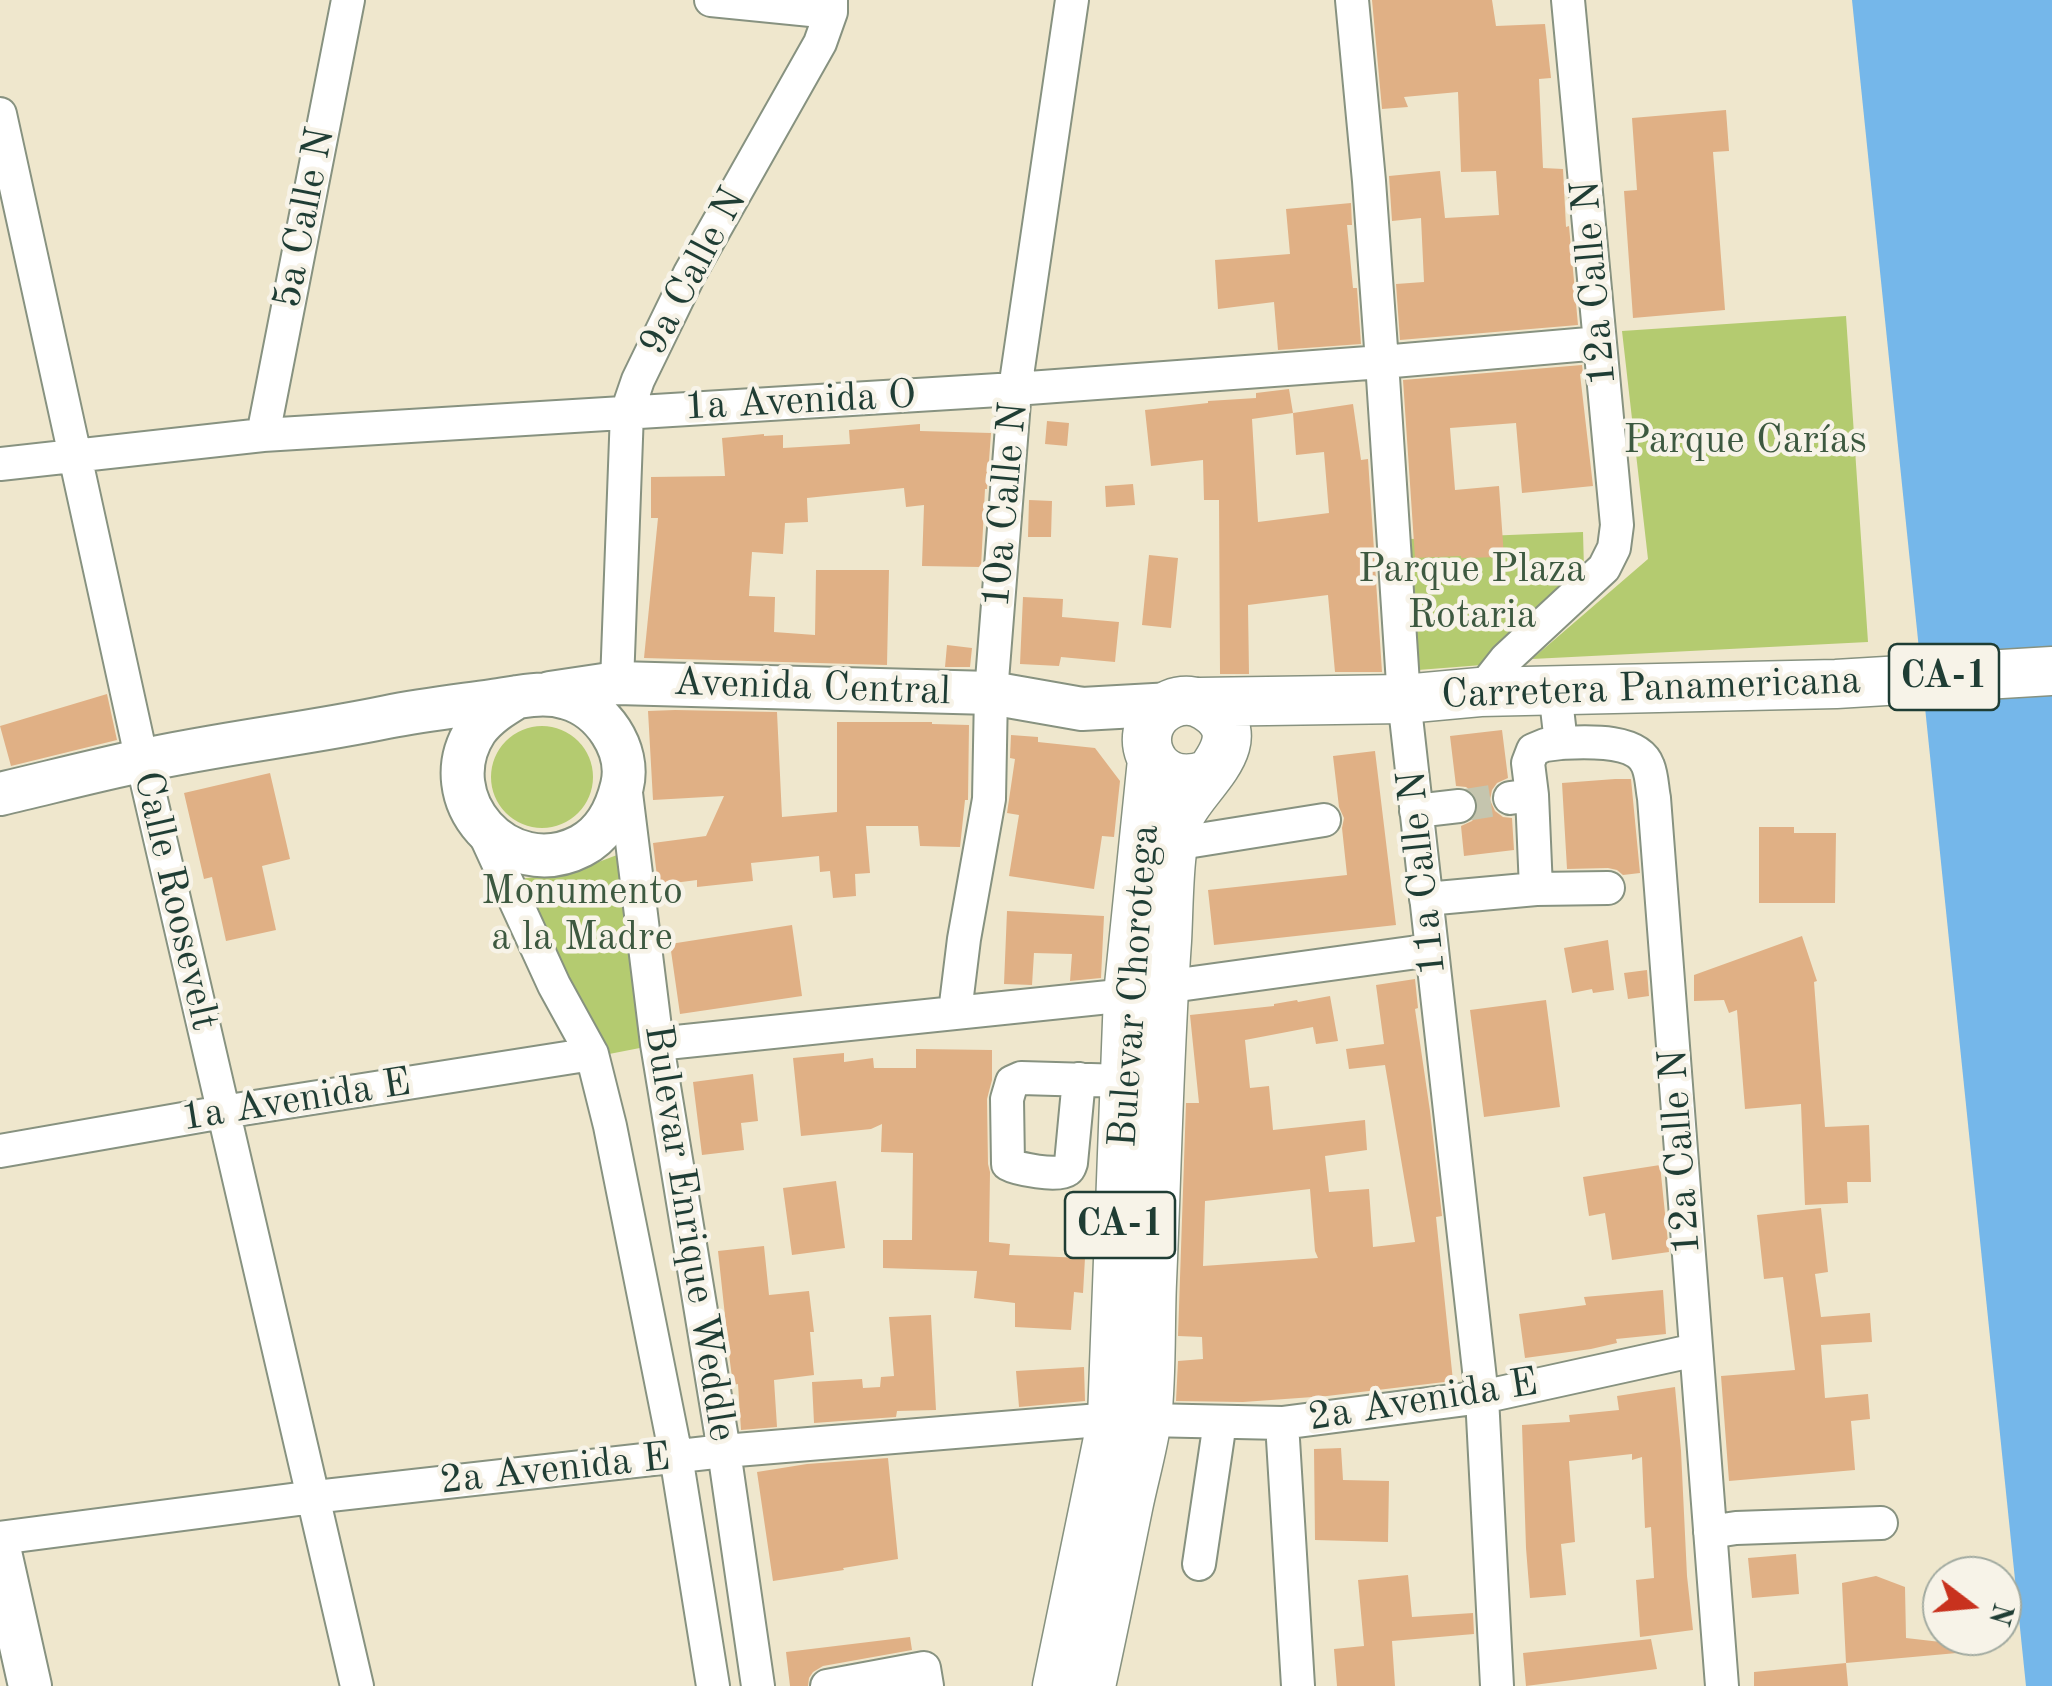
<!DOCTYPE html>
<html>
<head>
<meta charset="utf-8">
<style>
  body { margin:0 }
  #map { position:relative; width:2052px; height:1686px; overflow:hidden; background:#efe7cd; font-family:"Old Standard TT",serif }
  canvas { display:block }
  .north { position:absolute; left:1922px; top:1556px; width:100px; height:100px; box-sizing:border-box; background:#f7f3e8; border:2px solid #a1aaa0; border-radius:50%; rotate:106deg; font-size:28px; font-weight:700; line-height:40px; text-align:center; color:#1f3d34 }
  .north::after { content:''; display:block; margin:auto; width:35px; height:45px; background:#c8321e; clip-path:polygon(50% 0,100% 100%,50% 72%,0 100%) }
</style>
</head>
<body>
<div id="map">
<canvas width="2052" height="1686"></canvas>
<div class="north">N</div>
</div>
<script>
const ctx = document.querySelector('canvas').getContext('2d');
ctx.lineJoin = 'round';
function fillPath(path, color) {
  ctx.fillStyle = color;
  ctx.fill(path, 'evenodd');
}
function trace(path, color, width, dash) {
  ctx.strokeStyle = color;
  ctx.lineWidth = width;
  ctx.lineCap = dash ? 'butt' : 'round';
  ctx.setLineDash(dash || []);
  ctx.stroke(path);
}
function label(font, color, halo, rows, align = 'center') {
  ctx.font = font + ' "Old Standard TT",serif';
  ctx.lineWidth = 9;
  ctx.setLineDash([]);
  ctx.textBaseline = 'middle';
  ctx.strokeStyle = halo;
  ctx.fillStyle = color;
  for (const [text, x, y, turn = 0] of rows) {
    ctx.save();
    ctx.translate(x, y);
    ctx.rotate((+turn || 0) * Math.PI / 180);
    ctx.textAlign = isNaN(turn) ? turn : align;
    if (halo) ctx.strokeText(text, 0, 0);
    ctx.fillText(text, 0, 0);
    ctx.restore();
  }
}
const green = new Path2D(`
  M1846,316L1868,642L1532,659L1648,559L1622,331Z
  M1583,532L1584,569L1495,664L1418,670L1411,539Z
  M491 777a51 51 0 1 1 102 0a51 51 0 1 1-102 0Z
  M617,855L645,1047L604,1055L516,879L567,874Z`);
const water = new Path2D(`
  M1852,0H2052V1686H2026Z`);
const building = new Path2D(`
  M1372,0H1492L1496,26L1545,24L1551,78L1539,79L1543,168L1563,169L1566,227L1569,226L1578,325L1400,340L1396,284L1424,282L1421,218L1392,221L1389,176L1440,171L1445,218L1499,215L1496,171L1461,172L1458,92L1404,97L1408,107L1382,109Z
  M1726,110L1729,151L1713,152L1725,310L1633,318L1624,191L1637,190L1632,118Z
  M1351,203L1352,225H1347L1353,288H1357L1361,344L1278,350L1274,302L1218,309L1215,260L1290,254L1286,209Z
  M1582,365L1583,373L1580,374L1593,486L1522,493L1516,423L1450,428L1455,490L1499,486L1504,557L1461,558V556L1415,558L1403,380Z
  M1289,389L1293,413L1353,404L1361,460L1368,459L1382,672H1335L1328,595L1248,605L1249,674H1220L1219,500H1204L1203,460L1151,466L1145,410L1208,403V401L1256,398V393ZM1293,413L1296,455L1324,452L1329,513L1258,522L1252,419Z
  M1047,421L1069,423L1067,446L1045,444Z
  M920,424V431L991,433L987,489H985L981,567L922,566L924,505L906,507L904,488L807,498L808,522L785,523L783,554L752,552L749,596L775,597L774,632L815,635L816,570H889L887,665L644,658L658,518H651V477L725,476L722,438L764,434V436L783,435V448L850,444L849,430Z
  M1133,484L1135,505L1106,507L1105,486Z
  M1029,500L1052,501L1051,537H1028Z
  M1149,555L1178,558L1171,628L1142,625Z
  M1023,597L1063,599L1062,617L1119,622L1115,662L1061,657L1059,666L1020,664Z
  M947,645L972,648L970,667H945Z
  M107,694L117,740L11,766L0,726Z
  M675,710L777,712L782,817L837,812V722H932V724L969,725L968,800H965L960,847L920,846L918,826H866L870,873L855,874L856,896L833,898L830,871L820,872L819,856L751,863L753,881L697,887V880L658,885L653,843L706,836L724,796L653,800L648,711Z
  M1502,730L1508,778L1497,783L1492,790L1490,800L1495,811L1503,817L1512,818L1514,850L1464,856L1461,826L1472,821L1478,813L1479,805L1474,793L1466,787L1456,786L1450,736Z
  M1011,735L1038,737V742L1095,748L1120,781L1114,837L1102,836L1094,889L1009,876L1019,815L1007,813L1015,759L1010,758Z
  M1375,751L1396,925L1214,945L1208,890L1347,875L1342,828L1344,818L1339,807L1333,756Z
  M270,773L290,859L262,866L276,930L226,941L212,877L204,879L184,793Z
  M1615,779H1631L1640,873L1623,875L1617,870L1608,868L1567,869L1562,783Z
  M1759,827H1794V833H1836L1835,903H1759Z
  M1007,911L1104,916L1101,978L1070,981L1072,954L1034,953L1032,985L1004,984Z
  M792,925L802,996L680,1014L670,944Z
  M1802,936L1817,981L1814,982L1825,1127L1869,1125L1871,1182H1847L1848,1203L1805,1205L1801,1104L1745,1109L1737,1010L1729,1013L1724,1000L1694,1001V975Z
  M1608,940L1614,990L1593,993L1592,989L1572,993L1564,948Z
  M1647,970L1649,996L1628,999L1624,973Z
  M1415,979L1418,1008L1415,1009L1430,1111L1442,1216L1436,1217L1453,1381L1327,1396L1243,1402L1176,1401L1178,1361L1203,1359L1202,1337L1178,1336L1186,1103H1199L1190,1015L1274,1006V1004L1297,1000L1298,1002L1330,996L1338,1041L1316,1044L1313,1027L1245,1040L1250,1088L1269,1086L1273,1130L1365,1120L1367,1150L1325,1156L1329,1192L1369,1189L1373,1247L1415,1242L1385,1065L1349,1069L1346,1049L1384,1044L1376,985ZM1310,1189L1315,1251L1318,1258L1203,1266L1205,1201Z
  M1546,1000L1560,1107L1484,1117L1470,1010Z
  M916,1049L992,1050V1080L987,1099L988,1164L990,1172L989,1242L1010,1244L1009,1255L1085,1258L1083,1293L1074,1292L1071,1330L1015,1327V1303L974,1298L977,1271L883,1268V1240H912L913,1153L881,1152L882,1124L871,1129L801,1136L793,1058L844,1053V1062L873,1058L874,1068H916Z
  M753,1074L758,1121L741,1123L744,1150L702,1155L693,1082Z
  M1660,1165L1669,1252L1612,1260L1605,1213L1589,1216L1583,1177Z
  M836,1181L845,1248L792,1255L783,1188Z
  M1821,1208L1828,1272L1815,1274L1821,1317L1870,1313L1872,1342L1821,1345L1825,1398L1868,1394L1870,1419L1851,1421L1855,1470L1729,1481L1721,1376L1795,1370L1783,1277L1764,1279L1757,1215Z
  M764,1246L769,1295L809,1291L814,1332H810L814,1375L774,1380L777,1427L741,1430L738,1384L733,1385L730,1362L718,1251Z
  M1663,1290L1666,1334L1616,1339L1617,1343L1591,1349L1525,1358L1519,1314L1586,1305L1584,1297Z
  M931,1315L936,1410L897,1411L896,1417L814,1423L812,1382L862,1379L863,1388L880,1387L881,1377L894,1376L889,1317Z
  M1084,1367L1085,1401L1019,1407L1016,1371Z
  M1675,1387L1681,1451L1687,1576L1693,1630L1640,1637L1636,1580L1654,1578L1651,1527L1645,1528L1642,1457L1632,1460V1454L1569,1461L1575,1542L1561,1544L1566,1595L1530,1598L1526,1548L1522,1425L1570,1422L1569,1415L1619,1410L1617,1396Z
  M1341,1448L1343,1480L1389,1481L1388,1542L1315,1540L1314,1449Z
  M888,1458L898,1559L843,1568L844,1570L773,1581L757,1472L807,1464Z
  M1796,1554L1799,1594L1752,1598L1748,1558Z
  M1408,1575L1412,1617L1473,1613L1474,1634L1392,1641L1395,1686H1337L1334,1649L1364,1646L1358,1580Z
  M1876,1576L1905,1587L1906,1638L1958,1644L1957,1653L1846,1663L1842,1583Z
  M910,1637L912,1650L823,1666L813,1672L809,1678L808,1686H790L786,1652Z
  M1651,1639L1657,1669L1526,1686L1523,1653Z
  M1846,1663L1848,1686H1754V1672Z`);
const minorTunnel = new Path2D(`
  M1459,806L1510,798`);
const minor = new Path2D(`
  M711,0L831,12
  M1352,0L1369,181L1382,362L1404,699L1482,1397L1497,1686
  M0,114L142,761L357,1686
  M263,435L348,0
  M0,464L263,435L1015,389L1382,362L1600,343
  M617,683L627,412L638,380L690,273L820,43L831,12V0
  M1555,691L1561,743C1585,742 1638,738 1648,766C1652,776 1652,788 1654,798L1722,1686
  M1480,692L1506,659L1604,568L1614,548L1617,525L1568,0
  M625,785L657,1044L724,1451L758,1686
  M1532,795L1536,889
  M1510,798L1532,795L1528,763L1533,750L1545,745L1561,743
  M1416,811L1459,806
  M482,828L554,985L592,1054L610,1126L676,1456L713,1686
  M1174,844L1324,820
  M1426,899L1536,889L1608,888
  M1164,987L1432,950
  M955,1012L964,939L989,799L991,693L1015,389L1072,0
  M657,1044L1128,995
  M1079,1079L1071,1163C1070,1166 1069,1169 1067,1170C1058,1177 1017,1169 1008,1164L1007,1099L1012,1082L1021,1078L1125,1081
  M0,1151L223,1112L592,1054
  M1147,1420L1282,1423L1482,1397L1696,1350
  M1282,1423L1298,1686
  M1710,1532L1736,1528L1881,1523
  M0,1538L314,1497L724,1451L1112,1419
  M1199,1564L1220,1422
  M827,1686L924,1668L927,1686`);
const major = new Path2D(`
  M550,693L617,683L991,693L1082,709L1172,704
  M0,794C47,783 93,771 140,761C222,743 305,734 387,717C422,710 457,706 492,701C516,698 542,690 567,698C602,708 631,749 622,786C616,811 604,834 581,846C508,884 431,799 476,730C487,715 502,706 517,697
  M0,1552L30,1686`);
const highway = new Path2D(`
  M1199,702L1404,699L1480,692L1836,684L2052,671
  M1057,1686L1112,1419L1128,995L1152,760
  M1091,1686C1104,1627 1116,1567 1128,1508C1134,1478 1143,1448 1147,1419C1152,1374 1150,1327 1152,1282C1157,1169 1159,1055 1167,941C1169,909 1168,840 1181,814C1196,782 1258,739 1207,707C1197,700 1183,699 1171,704C1126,724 1148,795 1206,775`);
const shields = [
  [1944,677,110],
  [1120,1225,110]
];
const shieldNames = [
  ["CA-1",1944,677],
  ["CA-1",1120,1225]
];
const streetNames = [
  ["5a Calle N",305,218,-79],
  ["9a Calle N",694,272,-62],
  ["12a Calle N",1595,283,-95],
  ["1a Avenida O",800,402,-3],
  ["10a Calle N",1006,505,-85],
  ["Avenida Central",812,688,2],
  ["Carretera Panamericana",1651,689,-2],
  ["11a Calle N",1423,873,-96],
  ["Calle Roosevelt",175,901,77],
  ["Bulevar Chorotega",1135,986,-86],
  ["1a Avenida E",296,1101,-9],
  ["12a Calle N",1681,1152,-94],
  ["Bulevar Enrique Weddle",689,1233,81],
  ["2a Avenida E",1423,1401,-9],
  ["2a Avenida E",555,1470,-6]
];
const parkNames = [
  ["Parque Carías",1745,442],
  ["Parque Plaza",1472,571],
  ["Rotaria",1472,617],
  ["Monumento",582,893],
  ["a la Madre",582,939]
];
fillPath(green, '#b4cb70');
fillPath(water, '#75b7ea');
fillPath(building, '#e0b085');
trace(minorTunnel, '#c5c5ae', 32, [32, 16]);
trace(minor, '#879280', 36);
trace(major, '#879280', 46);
trace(highway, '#879280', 51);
trace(minor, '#fff', 32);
trace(major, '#fff', 42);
trace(highway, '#fff', 48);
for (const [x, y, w] of shields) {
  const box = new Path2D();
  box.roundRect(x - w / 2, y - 33, w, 66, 8);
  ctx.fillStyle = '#f7f3e8';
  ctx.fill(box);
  trace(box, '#1f3d34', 2.5);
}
label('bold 38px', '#1f3d34', null, shieldNames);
label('40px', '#1f3d34', '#f7f3e8', streetNames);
label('40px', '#3d5940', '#f7f3e8', parkNames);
</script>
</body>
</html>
